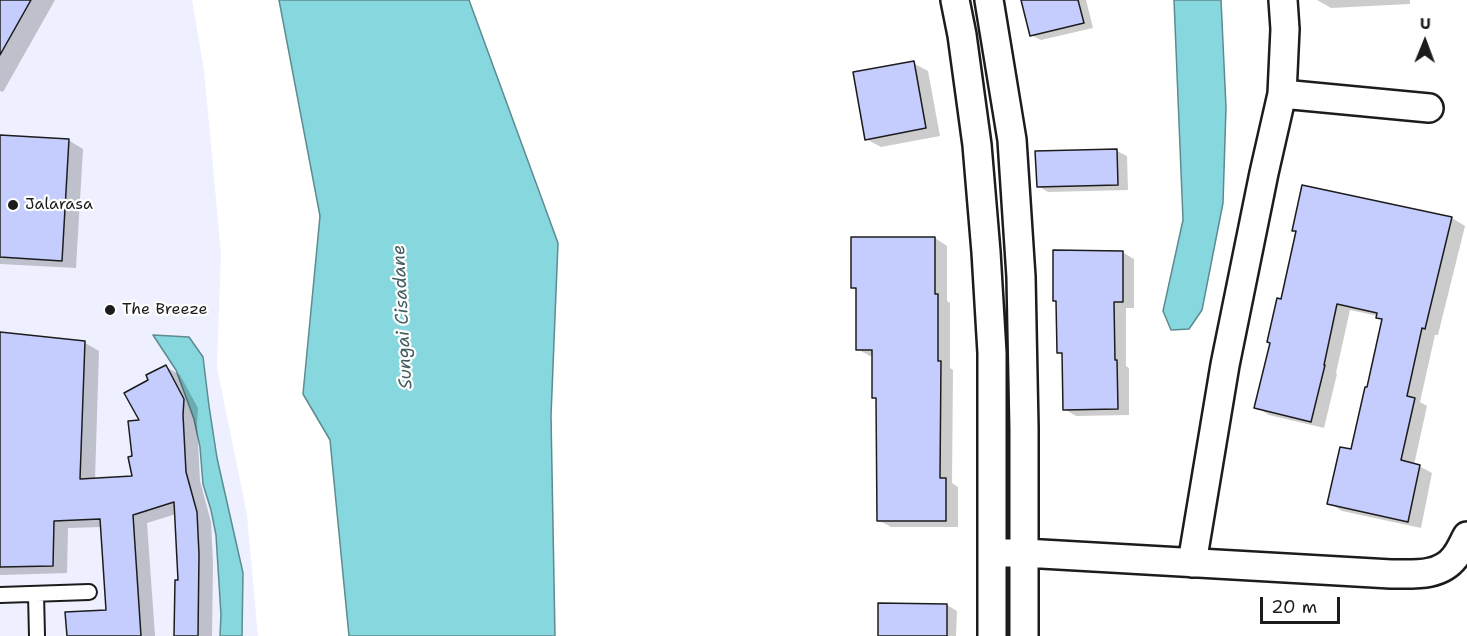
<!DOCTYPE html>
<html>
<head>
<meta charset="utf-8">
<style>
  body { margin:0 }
  #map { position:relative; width:1467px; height:636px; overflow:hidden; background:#fff; font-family:"Shantell Sans",sans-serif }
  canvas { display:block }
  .north { position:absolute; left:1395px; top:12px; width:60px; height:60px; -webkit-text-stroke:4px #fff; paint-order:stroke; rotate:1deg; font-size:16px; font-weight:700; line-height:24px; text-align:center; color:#1c1c1c }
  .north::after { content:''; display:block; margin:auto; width:21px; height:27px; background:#1c1c1c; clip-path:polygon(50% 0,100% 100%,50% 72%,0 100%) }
  .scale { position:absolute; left:1260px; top:597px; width:80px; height:27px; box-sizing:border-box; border:3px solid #1c1c1c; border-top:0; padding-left:8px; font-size:18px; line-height:21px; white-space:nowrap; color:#1c1c1c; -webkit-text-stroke:4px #fff; paint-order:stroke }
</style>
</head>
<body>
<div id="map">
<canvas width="1467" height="636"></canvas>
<div class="north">U</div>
<div class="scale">20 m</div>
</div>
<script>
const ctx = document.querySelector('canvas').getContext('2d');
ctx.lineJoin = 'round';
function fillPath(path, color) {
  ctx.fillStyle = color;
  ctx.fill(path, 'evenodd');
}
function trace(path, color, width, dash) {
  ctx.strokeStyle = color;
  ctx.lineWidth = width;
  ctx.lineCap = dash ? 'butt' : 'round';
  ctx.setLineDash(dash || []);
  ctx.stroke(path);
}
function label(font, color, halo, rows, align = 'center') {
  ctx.font = font + ' "Shantell Sans",sans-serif';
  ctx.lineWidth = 4.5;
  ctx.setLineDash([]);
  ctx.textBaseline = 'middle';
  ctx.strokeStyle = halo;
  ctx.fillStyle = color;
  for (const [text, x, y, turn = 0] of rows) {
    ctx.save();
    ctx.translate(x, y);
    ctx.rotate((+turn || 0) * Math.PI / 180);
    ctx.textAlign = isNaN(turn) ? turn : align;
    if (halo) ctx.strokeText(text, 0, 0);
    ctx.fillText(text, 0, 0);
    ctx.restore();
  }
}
const built = new Path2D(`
  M0,0H192L204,70L221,253L217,367L247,515L258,636H0Z`);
const water = new Path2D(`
  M279,0H469L558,243L551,416L555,636H349L330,440L303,394L320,216Z
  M1174,0H1221L1226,107L1223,203L1202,310L1189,329L1171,330L1163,311L1183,220Z
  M153,335L189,337L203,357L209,406L217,458L243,573L242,636H220L221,615L216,535L211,510L203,484L200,447L194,419L176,370Z`);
const shadow = new Path2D(`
  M0,0H55L3,92L0,91Z
  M1022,0H1086L1093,28L1041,40L1031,35Z
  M1317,0H1410V4L1331,8Z
  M913,63L928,71L940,136L881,147L866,139Z
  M0,136L68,140L83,149L76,268L0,264Z
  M1117,151L1127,156L1128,190L1048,192L1038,186Z
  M1452,218L1465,226L1438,335H1435L1420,402L1427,406L1414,465L1419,466L1432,473L1421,528L1342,511L1329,503L1352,451L1383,321L1378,316L1350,310L1336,373L1337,374L1324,428L1269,415L1256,407L1283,301Z
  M935,238L947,246V301L950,303V368L953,370L952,483L958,487V527H891L878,520V399L874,397V356H870L857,349V290L852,287Z
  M1122,252L1134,259V308H1126V366L1129,368V415L1076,416L1064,409L1063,355L1058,352L1057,302L1054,300Z
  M0,333L85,343L99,351L95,480L134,477V457L150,381L166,367L180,375L198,408L197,424L200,481L211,522L213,563L212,636H176L180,581L176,514L147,523L155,636H68L108,611L102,527L68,528L67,573L0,575Z
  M947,605L957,611L956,636H880Z`);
const building = new Path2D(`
  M0,0H31L0,55Z
  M1021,0H1078L1084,23L1030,36Z
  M914,61L926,128L865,140L853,72Z
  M0,135L69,139L62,261L0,257Z
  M1117,149L1118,185L1037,187L1035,151Z
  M1302,185L1452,217L1425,329L1422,328L1407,396L1415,398L1401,460L1420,465L1408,522L1327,504L1340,447L1351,449L1365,387H1367L1382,319L1376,318L1377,313L1337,304L1324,365H1325L1311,422L1254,408L1270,343L1267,342L1277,298L1281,299L1296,231H1292Z
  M851,237H935V294H938V361H941L940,478H946V521H877L876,398H872V350H856V288H851Z
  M1053,250L1123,251V302H1114L1115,360H1117L1118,409L1063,410L1062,353H1057L1056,301H1053Z
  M0,332L85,341L80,479L132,476L128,457L132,456L128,421L139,420L124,393L148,380L146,375L166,365L184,399L183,415L186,472L197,512L199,554L198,636H174L175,580H178L174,502L133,515L141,636H67L65,612L106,610L100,519L54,521L53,566L0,567Z
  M878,603L947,604V636H878Z`);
const service = new Path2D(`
  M36,594L37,636
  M0,595L89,592`);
const minor = new Path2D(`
  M955,0L962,35L977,145L986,252L992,353V636
  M989,0L1012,140L1021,277L1024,428V636
  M1282,94L1429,108
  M1006,553H1024L1391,574C1413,574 1440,577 1455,557C1460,551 1463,543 1467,536
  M1192,563L1225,365L1264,173L1282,94L1285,29L1283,0`);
const markers = [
  [13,205,6,"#1c1c1c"],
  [110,310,6,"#1c1c1c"]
];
const poiNames = [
  ["Jalarasa",25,205],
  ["The Breeze",122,310]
];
const waterNames = [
  ["Sungai Cisadane",403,317,-93]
];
fillPath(built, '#eef0ff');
fillPath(water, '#86d7de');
trace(water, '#5c8c90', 1.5);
fillPath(shadow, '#0003');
fillPath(building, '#c5cdff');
trace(building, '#1c1c1c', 1.5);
trace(service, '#1c1c1c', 18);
trace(minor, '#1c1c1c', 32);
trace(service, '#fff', 14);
trace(minor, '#fff', 27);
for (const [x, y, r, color] of markers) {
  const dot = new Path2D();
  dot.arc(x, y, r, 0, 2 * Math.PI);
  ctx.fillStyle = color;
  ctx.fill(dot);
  trace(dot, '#fff', 2);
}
label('16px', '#1c1c1c', '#fff', poiNames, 'left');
label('italic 18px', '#415d60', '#fff', waterNames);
</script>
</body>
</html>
